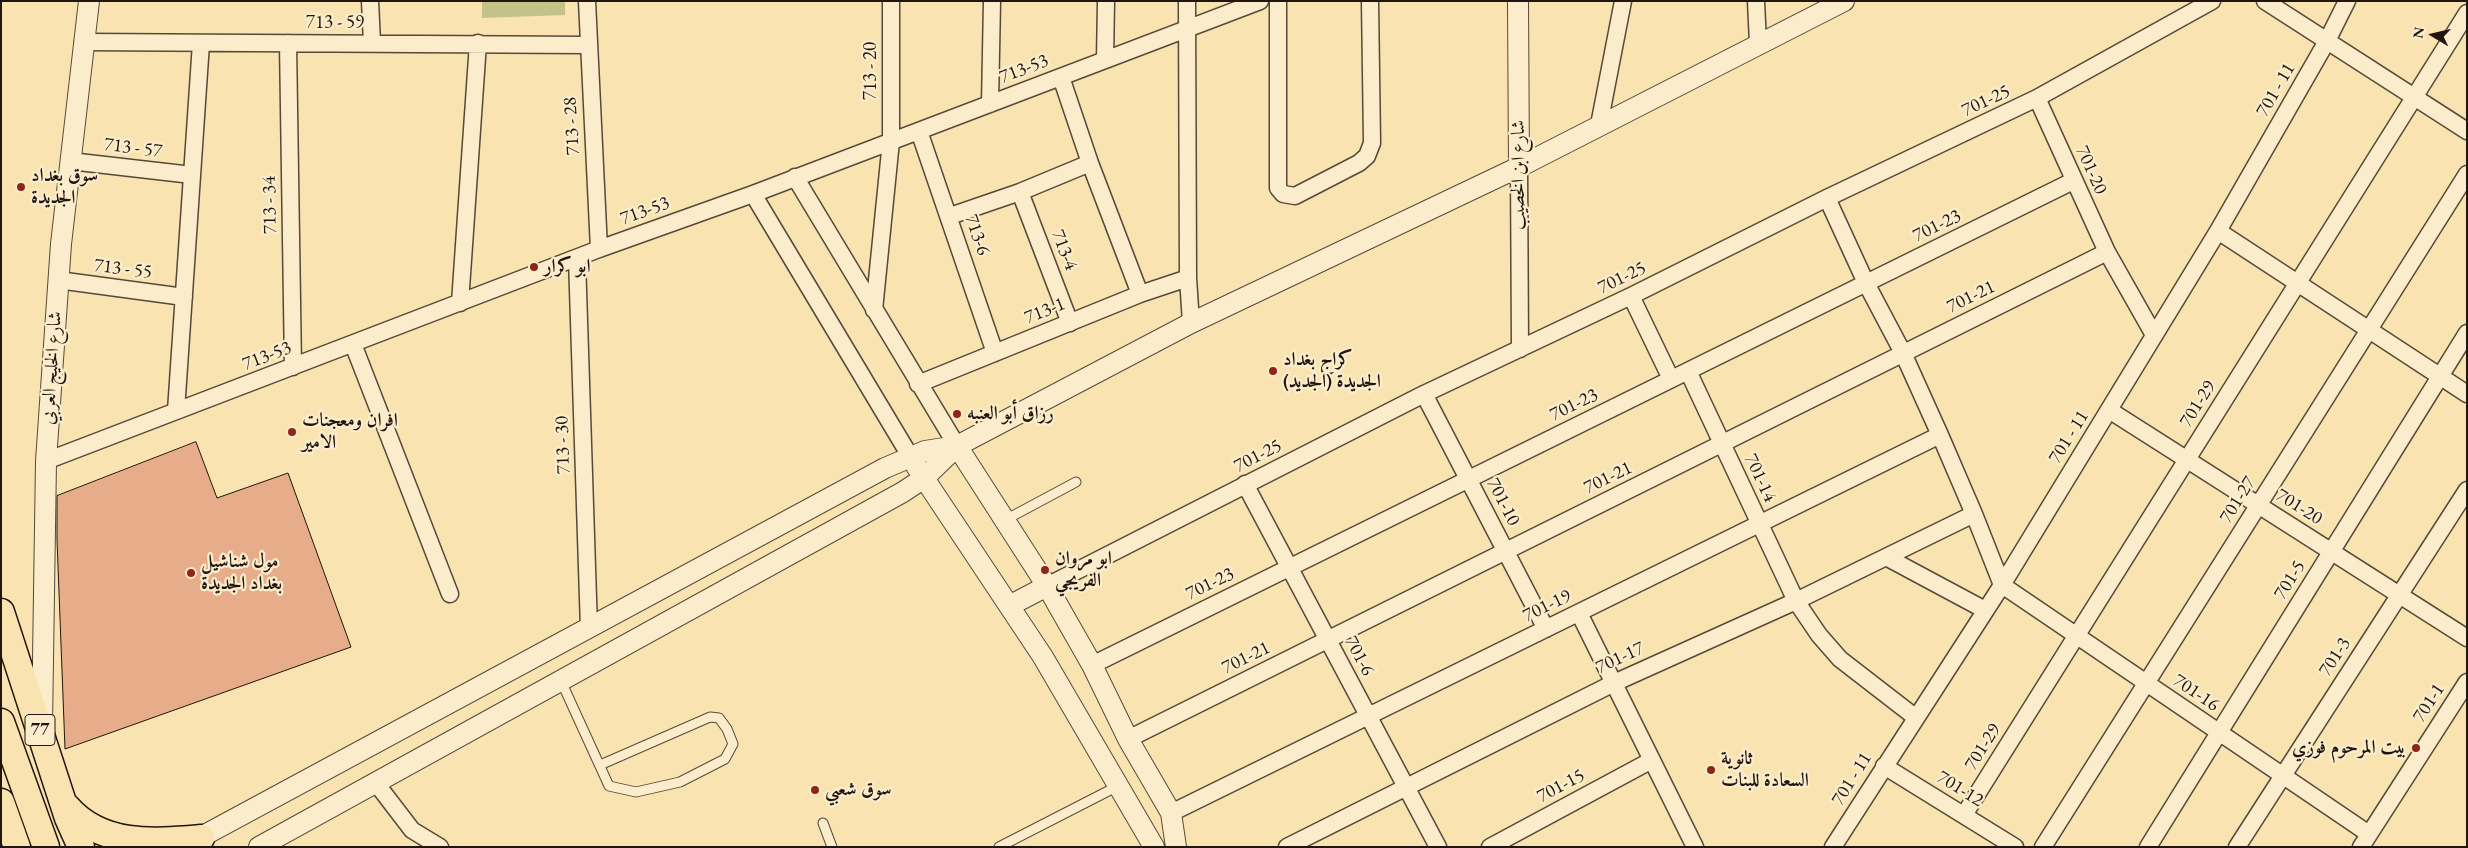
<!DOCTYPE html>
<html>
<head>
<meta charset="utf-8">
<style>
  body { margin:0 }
  #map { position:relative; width:2468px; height:848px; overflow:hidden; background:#f9e3b1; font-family:"EB Garamond",serif }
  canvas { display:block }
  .frame { position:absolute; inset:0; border:2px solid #20160f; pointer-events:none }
  .north { position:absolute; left:2408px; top:10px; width:50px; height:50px; -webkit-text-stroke:4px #fbedcc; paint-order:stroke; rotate:279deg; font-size:14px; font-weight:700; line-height:20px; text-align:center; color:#20160f }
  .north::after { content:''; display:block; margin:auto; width:18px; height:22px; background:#20160f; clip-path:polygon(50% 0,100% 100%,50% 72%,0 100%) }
</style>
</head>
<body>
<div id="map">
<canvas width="2468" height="848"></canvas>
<div class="frame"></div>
<div class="north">N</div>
</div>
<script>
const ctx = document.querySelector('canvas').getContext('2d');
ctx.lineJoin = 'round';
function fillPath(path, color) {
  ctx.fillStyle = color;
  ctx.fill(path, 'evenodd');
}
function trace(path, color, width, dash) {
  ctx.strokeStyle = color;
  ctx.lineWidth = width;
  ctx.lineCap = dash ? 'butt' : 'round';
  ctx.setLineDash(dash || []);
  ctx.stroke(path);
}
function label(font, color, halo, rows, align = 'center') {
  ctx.font = font + ' "EB Garamond",Amiri,serif';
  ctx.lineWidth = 4.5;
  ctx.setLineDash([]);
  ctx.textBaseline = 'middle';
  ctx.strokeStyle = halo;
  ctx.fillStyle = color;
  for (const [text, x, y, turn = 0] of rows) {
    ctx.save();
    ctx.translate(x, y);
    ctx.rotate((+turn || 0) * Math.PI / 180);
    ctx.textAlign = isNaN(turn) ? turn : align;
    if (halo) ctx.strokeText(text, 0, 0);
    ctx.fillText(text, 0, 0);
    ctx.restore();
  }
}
const green = new Path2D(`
  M482,1H565V15L482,18Z`);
const building = new Path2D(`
  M196,442L217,498L288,473L351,647L65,749L57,540V496Z`);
const service = new Path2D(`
  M1005,520L1076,482
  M561,681L609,786L636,792L680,782L725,759L733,744L727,729L719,718L710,717L600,765
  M823,823L832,847
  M999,847L1118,786`);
const minor = new Path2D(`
  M370,1L372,43
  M587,1L599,249
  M1187,1L1188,278L1191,323
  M1278,1V188L1283,194L1295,196L1359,163L1367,156L1372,143L1370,1
  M1756,1L1758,44
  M2265,1L2467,131
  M83,42L587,45
  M288,43L293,367
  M1105,60L1106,1
  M1061,77L1090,163L1140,294
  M2037,98L2107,252L2154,335
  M990,104L992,1
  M1599,125L1623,1
  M919,131L995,353
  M70,161L192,175
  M1519,167L1520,349
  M795,177L957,446
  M1020,192L1070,323
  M753,194L910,456
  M1827,198L1866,283L1903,353L1940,435L1974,514L2002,585L2369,834
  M950,216L1020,192L1090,163
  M2218,231L2467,394
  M577,259L589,629
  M58,280L184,297
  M1631,296L1671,379
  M460,303L478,43
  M874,310L891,141V1
  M353,344L450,594
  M1688,371L1796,601L1819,635L1840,659L1915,717
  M918,384L1140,294L1188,278
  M1424,394L1546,629
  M2109,410L2467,638
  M176,411L201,43
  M46,461L599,249L753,194L1260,1
  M1245,484L1438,847
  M1886,557L1985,610
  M1047,586L1424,394L1631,296L1827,198L2037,98L2212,1
  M1579,613L1695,847
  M1092,665L2073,181
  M1128,739L2107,252
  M1884,766L2015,847
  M376,783L412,830L440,847
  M1171,813L1940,435
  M1964,815L2467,13
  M1287,847L1614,683L1796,601L1974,514
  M1490,847L1652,760
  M1833,847L2002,585L2218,231L2327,41L2347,1
  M2043,847L2467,174
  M2148,847L2467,333
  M2237,847L2467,490
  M2361,847L2467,682`);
const tertiary = new Path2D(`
  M1518,1L1519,167
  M957,446L1047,586L1092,665L1128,739L1171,813L1176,847
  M916,466L1043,657L1154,847
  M1009,606L1047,586
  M42,725L46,461L61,244L89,1
  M188,844L885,468L925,451L957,446
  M259,847L903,492L924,478L957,446L1191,323L1519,167L1844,1`);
const primary = new Path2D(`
  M1,612L68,818L81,847
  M1,722L46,847
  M1,802L17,847
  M67,807C102,847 154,842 201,838`);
const markers = [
  [21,187,5,"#8f2418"],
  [534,267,5,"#8f2418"],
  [1273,371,5,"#8f2418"],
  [957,414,5,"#8f2418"],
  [292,432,5,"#8f2418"],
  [1045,570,5,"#8f2418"],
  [191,573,5,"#8f2418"],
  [2416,748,5,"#8f2418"],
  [1711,770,5,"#8f2418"],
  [815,790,5,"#8f2418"]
];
const shields = [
  [40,730,30]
];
const shieldNames = [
  ["77",40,730]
];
const streetNames = [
  ["713 - 59",335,23],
  ["713-53",1024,69,-21],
  ["713 - 20",871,71,-90],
  ["701 - 11",2276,90,-60],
  ["701-25",1986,101,-25],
  ["713 - 28",572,126,-93],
  ["713 - 57",133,148,7],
  ["701-20",2091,170,66],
  ["شارع ابن الخصيب",1519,175,-90],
  ["713 - 34",270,205,-91],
  ["713-53",645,211,-20],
  ["701-23",1937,226,-26],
  ["713-6",977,235,71],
  ["713-4",1064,250,69],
  ["713 - 55",123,269,7],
  ["701-25",1622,278,-26],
  ["701-21",1971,297,-26],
  ["713-1",1045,311,-22],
  ["713-53",267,356,-21],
  ["شارع الخليج العربي",52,368,-86],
  ["701-29",2198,404,-58],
  ["701-23",1574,405,-26],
  ["701 - 11",2069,437,-58],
  ["713 - 30",563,445,-92],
  ["701-25",1258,456,-27],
  ["701-21",1608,478,-26],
  ["701-14",1760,478,65],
  ["701-27",2238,500,-58],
  ["701-10",1503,502,63],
  ["701-20",2299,507,32],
  ["701-5",2290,580,-58],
  ["701-23",1210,584,-26],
  ["701-19",1547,606,-26],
  ["701-6",1359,656,62],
  ["701-3",2335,657,-57],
  ["701-21",1246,658,-26],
  ["701-17",1620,658,-25],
  ["701-16",2196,693,34],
  ["701-1",2429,703,-57],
  ["701-29",1983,747,-58],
  ["701 - 11",1852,779,-58],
  ["701-15",1561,786,-28],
  ["701-12",1960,789,32]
];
const poiNames = [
  ["سوق بغداد",31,176],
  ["الجديدة",31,198],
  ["ابو كرار",544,267],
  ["كراج بغداد",1283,360],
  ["الجديدة (الجديد)",1283,382],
  ["رزاق أبو العنبه",967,414],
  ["افران ومعجنات",302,421],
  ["الامير",302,443],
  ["ابو مروان",1055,559],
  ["الفريجي",1055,581],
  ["مول شناشيل",201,562],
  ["بغداد الجديدة",201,584],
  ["بيت المرحوم فوزي",2406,748,"right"],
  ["ثانوية",1721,759],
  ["السعادة للبنات",1721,781],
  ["سوق شعبي",825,790]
];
fillPath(green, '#c3c288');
fillPath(building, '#e7ac89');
trace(building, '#20160f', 1);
trace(service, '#564938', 11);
trace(minor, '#564938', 19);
trace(tertiary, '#564938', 22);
trace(primary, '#20160f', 29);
trace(service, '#fbedcc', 9);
trace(minor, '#fbedcc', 16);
trace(tertiary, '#fbedcc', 20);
trace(primary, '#f9e3b1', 26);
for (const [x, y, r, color] of markers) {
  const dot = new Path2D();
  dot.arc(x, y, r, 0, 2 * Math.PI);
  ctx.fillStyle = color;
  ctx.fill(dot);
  trace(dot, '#fbedcc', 2);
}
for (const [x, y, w] of shields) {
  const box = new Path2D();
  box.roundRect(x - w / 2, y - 15.5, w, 31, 4);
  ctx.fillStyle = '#fbedcc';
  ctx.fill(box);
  trace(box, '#20160f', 1);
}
label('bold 18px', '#20160f', null, shieldNames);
label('19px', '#20160f', '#fbedcc', streetNames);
label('bold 19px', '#20160f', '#fbedcc', poiNames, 'left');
</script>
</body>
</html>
